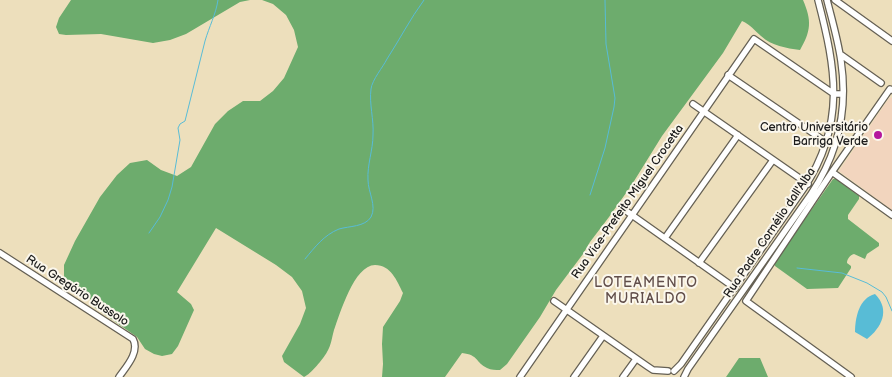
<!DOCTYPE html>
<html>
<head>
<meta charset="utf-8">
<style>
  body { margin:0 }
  canvas { display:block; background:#eddfbc }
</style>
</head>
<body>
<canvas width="892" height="377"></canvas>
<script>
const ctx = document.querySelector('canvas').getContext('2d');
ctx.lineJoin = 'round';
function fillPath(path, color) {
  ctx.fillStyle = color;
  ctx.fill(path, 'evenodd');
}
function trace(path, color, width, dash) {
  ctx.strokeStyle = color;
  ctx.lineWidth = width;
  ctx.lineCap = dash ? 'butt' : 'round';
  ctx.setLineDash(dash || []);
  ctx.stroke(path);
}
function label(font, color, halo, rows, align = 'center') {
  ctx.font = font + ' "Balsamiq Sans",sans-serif';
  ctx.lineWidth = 4;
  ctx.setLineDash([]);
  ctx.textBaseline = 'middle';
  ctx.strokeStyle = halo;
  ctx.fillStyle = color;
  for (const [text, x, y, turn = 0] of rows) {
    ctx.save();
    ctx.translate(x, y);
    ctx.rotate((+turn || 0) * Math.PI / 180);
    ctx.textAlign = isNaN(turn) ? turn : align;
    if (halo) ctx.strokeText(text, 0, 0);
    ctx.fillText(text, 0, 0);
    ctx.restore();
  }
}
const built = new Path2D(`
  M890,97L892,98V210L839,171Z`);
const forest = new Path2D(`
  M71,0H250L240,2L186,34L170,40L153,43L101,34L66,35L59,34L56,27L59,18Z
  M262,0H803C812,21 811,31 800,50C786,48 772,46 761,36C754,30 751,25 742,21L723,53L662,136L631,186L609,217L590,242L583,254L556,290L540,317L507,364L500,370C496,370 491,370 487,368C475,362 479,355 462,353L445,377H382L383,364L382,344L383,327L400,301L403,293C397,281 391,265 375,265C354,265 340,314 334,330C332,337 331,346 327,352C323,359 311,374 304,377L284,362L282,356L300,324L306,308L302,291L292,277L276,265L216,228L177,292L191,304L194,310L178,346L172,354L162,356L154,354L145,349L137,337L94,307L89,297L64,277V265L75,241L100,197L117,175L130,163L147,160L161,170L177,176L191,167L215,124L228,111L243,101H260L273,91L284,78L298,47L294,30L286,15L273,4Z
  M833,179H836L859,196V199L848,215V219L879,243V246L867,254L865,259L854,254C850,255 847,259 847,263L851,266V268L838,288L807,289L775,266L774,263Z
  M739,358H760L768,377H726Z`);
const water = new Path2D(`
  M875,294C891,310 881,328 867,339L855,332C855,318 859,298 875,294Z`);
const stream = new Path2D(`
  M590,195L605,148L614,107L615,98L606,44L605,0
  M149,233L160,217L168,200L172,187L180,140L178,128L180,124L185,121C192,94 198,68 205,41C209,27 216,14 218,0
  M305,259C315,247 324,235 339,229C349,226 365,227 371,217C377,206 368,192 368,180C367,165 373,150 373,135C374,119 369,104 371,89C372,80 383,67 387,59C400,39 410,19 424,0
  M797,268L842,273L867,283L882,292L886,297L892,311`);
const minor = new Path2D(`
  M835,0L892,41
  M840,54L881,83
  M728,75L826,142
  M693,104L808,184
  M832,172L892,215
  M622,208L735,288
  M665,238L738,135
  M0,253L133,339C140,352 126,367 119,377
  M699,263L773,160
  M554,301L647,366L653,370L668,371
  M674,371L681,364L804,188C846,124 836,69 818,0
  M520,377L754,39L834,94H843
  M574,377L603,336
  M623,377L636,359
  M684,377L688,369L811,194C838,154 848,108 841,61C838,40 832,20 827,0
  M851,377L746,301L832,172L890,89L892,90`);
const markers = [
  [878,135,5,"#b5179e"]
];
const poiNames = [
  ["Centro Universitário",868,128],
  ["Barriga Verde",868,142]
];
const streetNames = [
  ["Rua Vice-Prefeito Miguel Crocetta",628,202,-55],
  ["Rua Padre Cornélio dall'Alba",770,233,-56],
  ["Rua Gregório Bussolo",77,291,33]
];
const neighbourhoodNames = [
  ["LOTEAMENTO",646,283],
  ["MURIALDO",646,299]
];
fillPath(built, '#f2d5be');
fillPath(forest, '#6dac6d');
fillPath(water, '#58bcd6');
trace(stream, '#58bcd6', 1);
trace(minor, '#656054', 8);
trace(minor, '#fff', 5.5);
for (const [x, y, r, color] of markers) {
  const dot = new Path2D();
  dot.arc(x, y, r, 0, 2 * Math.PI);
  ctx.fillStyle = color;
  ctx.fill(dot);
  trace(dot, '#fbf7ec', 2);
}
label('12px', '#1c1c1c', '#fbf7ec', poiNames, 'right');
label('12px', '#1c1c1c', '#fbf7ec', streetNames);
ctx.letterSpacing = '1px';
label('14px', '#614e4a', '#fbf7ec', neighbourhoodNames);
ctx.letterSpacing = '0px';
</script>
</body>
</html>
